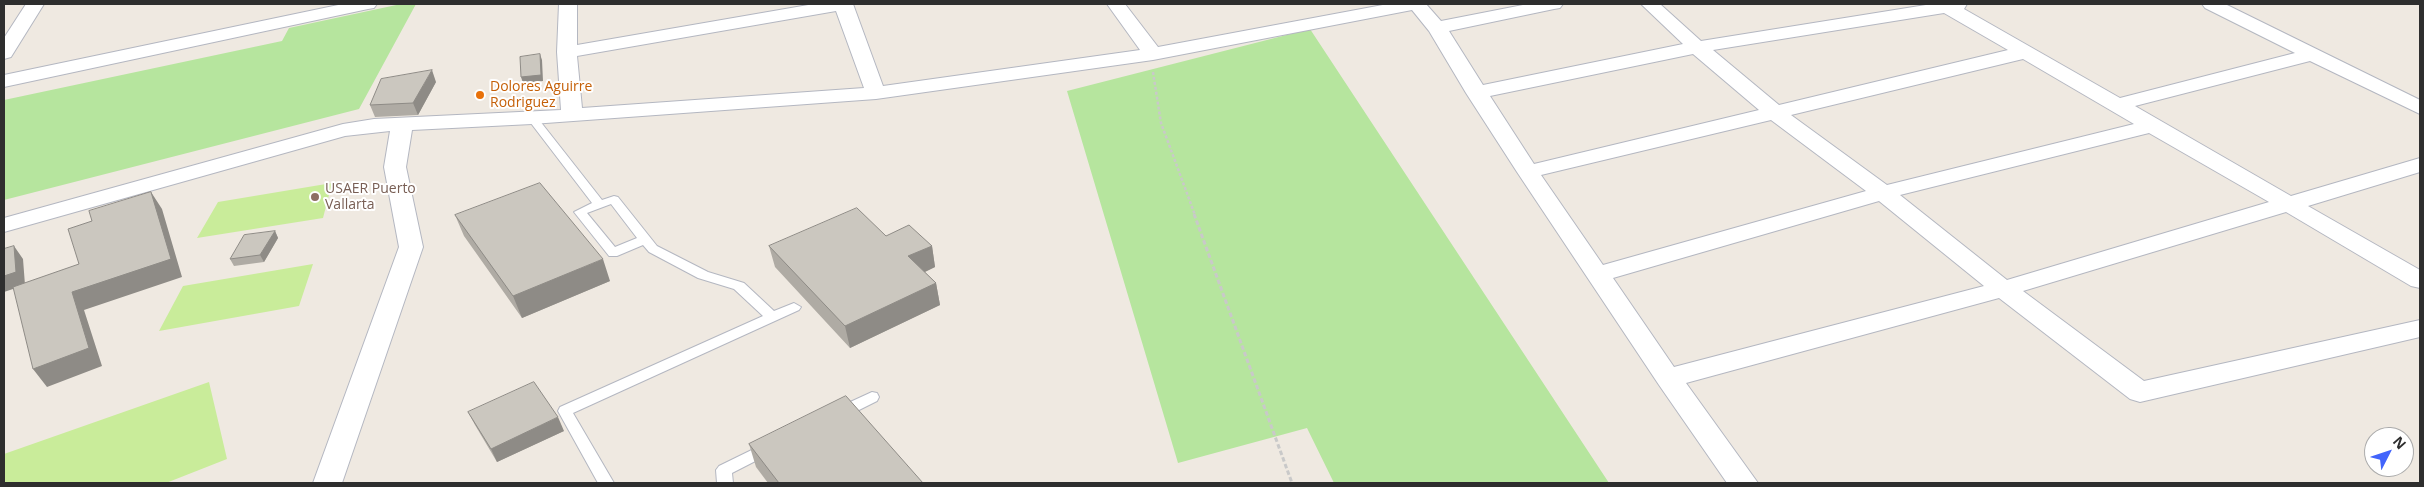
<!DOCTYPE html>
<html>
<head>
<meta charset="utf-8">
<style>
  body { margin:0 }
  #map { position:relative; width:2424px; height:487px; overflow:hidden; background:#efe9e1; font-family:"Open Sans",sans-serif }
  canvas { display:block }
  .frame { position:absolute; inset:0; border:5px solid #2e2e2e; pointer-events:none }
  .north { position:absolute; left:2364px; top:427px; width:50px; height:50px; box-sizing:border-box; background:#fff; border:1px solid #ababab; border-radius:50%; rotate:49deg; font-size:14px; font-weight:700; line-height:20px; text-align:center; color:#2e2e2e }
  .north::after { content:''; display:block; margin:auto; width:18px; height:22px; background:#4264fb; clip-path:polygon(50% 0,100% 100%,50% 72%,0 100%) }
</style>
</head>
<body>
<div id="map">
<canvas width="2424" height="487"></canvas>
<div class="frame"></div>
<div class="north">N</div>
</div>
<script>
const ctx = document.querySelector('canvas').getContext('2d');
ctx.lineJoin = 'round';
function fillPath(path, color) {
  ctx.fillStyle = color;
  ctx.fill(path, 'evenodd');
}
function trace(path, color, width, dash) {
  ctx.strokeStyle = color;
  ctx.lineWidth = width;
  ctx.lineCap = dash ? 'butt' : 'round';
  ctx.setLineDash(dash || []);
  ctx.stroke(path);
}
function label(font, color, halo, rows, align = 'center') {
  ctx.font = font + ' "Open Sans",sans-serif';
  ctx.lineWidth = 4;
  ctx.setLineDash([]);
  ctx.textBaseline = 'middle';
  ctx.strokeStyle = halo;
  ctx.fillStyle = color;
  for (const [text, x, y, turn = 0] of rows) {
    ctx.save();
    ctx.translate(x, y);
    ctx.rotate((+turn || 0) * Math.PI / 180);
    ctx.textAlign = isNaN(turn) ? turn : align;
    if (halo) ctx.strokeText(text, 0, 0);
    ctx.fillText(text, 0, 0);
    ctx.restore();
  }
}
const green = new Path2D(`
  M401,4H416L359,109L4,200V100L282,41L289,28Z
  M1310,29L1609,483H1334L1307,428L1178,463L1067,91Z`);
const pitch = new Path2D(`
  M332,183L323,218L197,238L218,202Z
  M313,264L299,306L159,331L183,286Z
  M209,382L227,459L166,483H4V454Z`);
const pathFar1 = new Path2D(`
  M1153,72L1161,123L1195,215`);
const path = new Path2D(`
  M1194,214L1292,483`);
const lane = new Path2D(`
  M532,115L536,116L602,200L614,196L618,197L657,246L708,272L744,283L774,311L794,303L801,307L799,310L573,413L614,483H598L558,411L560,407L763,316L734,289L698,278L649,252L643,245L617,256H609L574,212L592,203L527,118ZM611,204L637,238L615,247L587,213Z
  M872,392L877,393L879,397L877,401L845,417H835L833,413L835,409Z
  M766,443L771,445L773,449L771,453L732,473L733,483H717L716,470L719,466Z`);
const street = new Path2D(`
  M26,4H44L11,57L4,59V38Z
  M343,4H377L374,8L368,9L4,87V75Z
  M559,4H577V45L814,4H853L883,86L1140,50L1107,4H1125L1158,47L1388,4H1426L1441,21L1528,4H1563L1560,8L1554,9L1449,31L1483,85L1683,44L1641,4H1660L1701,41L1932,4H1967L1964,9L2120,98L2295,53L2205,8L2202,4H2225L2420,100V114L2310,61L2135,106L2291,196L2420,158V172L2308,206L2420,270V288L2411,286L2286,212L2023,291L2144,381L2420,320V337L2140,402L2130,399L1999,298L1686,383L1758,483H1727L1659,385L1517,172L1466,93L1429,31L1412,10L1153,60L876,99L532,124L412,130L406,167L423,247L342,483H313L399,247L384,167L390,131L345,136L4,232V218L343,124L374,119L561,110L557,52ZM836,11L864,88L582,108L577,56ZM1944,13L2008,50L1779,105L1713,50ZM1693,54L1759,110L1534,164L1490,96ZM2023,59L2134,124L1887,185L1791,115ZM1771,120L1866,191L1603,265L1541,175ZM2149,133L2269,202L2007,280L1900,195ZM1879,201L1984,286L1674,367L1613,278Z`);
const wall = new Path2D(`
  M436,82L418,115L375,117L370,105Z
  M455,215L610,281L522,318L464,236Z
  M275,231L278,238L264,262L234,266L230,259Z
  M886,236L932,246L935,267L925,272L936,283L940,305L850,348L775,267L769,246Z
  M468,412L564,431L497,462L475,425Z
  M749,444L923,483H768L756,467Z`);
const shadedWall = new Path2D(`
  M540,54L542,60L543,81L523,83L521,77Z
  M432,70L436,82L418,115L413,103Z
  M151,192L162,209L182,277L84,310L102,366L47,387L33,369L72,292Z
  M275,231L278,238L264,262L260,255Z
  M14,246L23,259L25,285L4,292V276Z
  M932,246L935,267L912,278L908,256Z
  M603,259L610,281L522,318L513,296Z
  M936,283L940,305L850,348L845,326Z
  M558,417L564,431L497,462L491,449Z`);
const building = new Path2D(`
  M540,54L541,75L521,77L520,57Z
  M432,70L413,103L370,105L381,79Z
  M540,183L603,259L513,296L455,215Z
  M151,192L171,259L72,292L89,348L33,369L13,287L79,264L68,229L92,221L89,211Z
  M857,208L886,236L909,225L932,246L908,256L936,283L845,326L769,246Z
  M275,231L260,255L230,259L244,235Z
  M14,246L16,272L4,276V249Z
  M534,382L558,417L491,449L468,412Z
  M846,396L923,483H779L749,444Z`);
const markers = [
  [480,95,5,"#e8710a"],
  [315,197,5,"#8d6e63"]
];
const foodNames = [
  ["Dolores Aguirre",490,87],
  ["Rodriguez",490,103]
];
const educationNames = [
  ["USAER Puerto",325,189],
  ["Vallarta",325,205]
];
fillPath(green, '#b6e59e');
fillPath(pitch, '#c9ec9a');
trace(lane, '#b4b7c1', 2);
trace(street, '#b4b7c1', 2);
trace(pathFar1, '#c9c9c9', 2.5, [3, 2]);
trace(path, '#c9c9c9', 3, [4.5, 2.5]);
fillPath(lane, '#fff');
fillPath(street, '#fff');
fillPath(wall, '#afaba4');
fillPath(shadedWall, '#8e8b86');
fillPath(building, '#cbc7bf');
trace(building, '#8e8b86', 1);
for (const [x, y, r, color] of markers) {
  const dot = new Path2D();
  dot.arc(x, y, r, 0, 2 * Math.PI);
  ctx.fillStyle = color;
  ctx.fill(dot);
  trace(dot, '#fff', 2);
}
label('14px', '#c56008', '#fff', foodNames, 'left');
label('14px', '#785e54', '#fff', educationNames, 'left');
</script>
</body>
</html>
